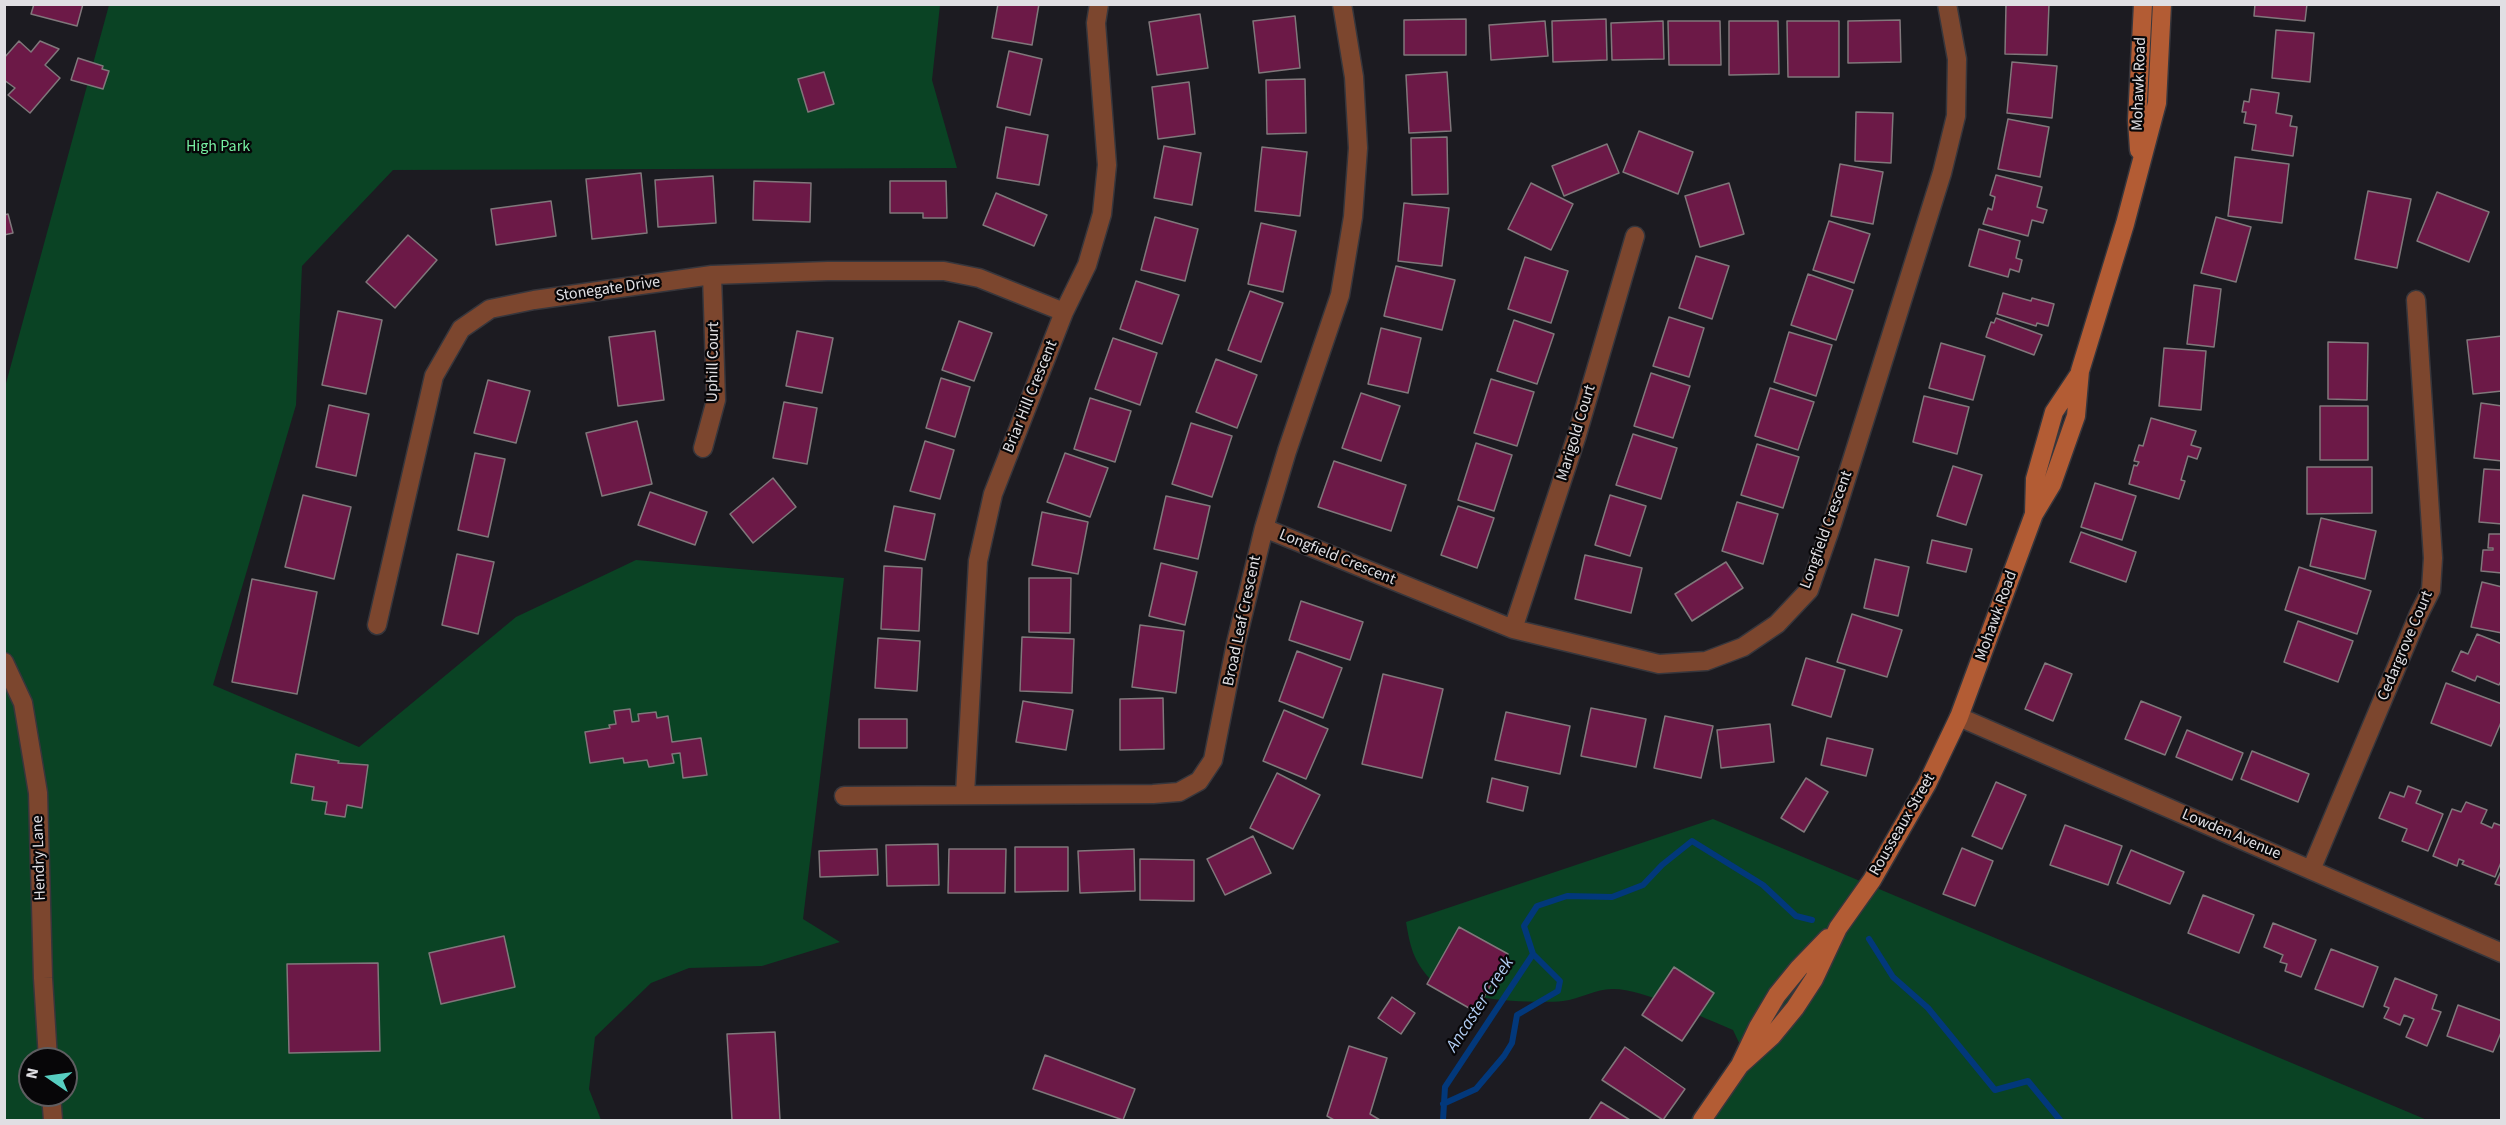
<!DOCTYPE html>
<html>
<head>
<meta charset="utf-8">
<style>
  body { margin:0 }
  #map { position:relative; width:2506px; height:1125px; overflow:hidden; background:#1c1b21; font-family:"Source Sans 3",sans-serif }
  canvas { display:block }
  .frame { position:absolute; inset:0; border:6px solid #e0dfe3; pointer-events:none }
  .north { position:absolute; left:18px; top:1047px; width:60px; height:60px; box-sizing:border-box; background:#070608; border:2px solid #5e5d60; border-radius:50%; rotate:283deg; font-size:16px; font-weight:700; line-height:24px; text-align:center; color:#e0dfe3 }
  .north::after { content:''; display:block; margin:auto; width:21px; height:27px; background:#57cec1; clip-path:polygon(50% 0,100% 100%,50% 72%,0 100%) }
</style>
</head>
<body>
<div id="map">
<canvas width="2506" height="1125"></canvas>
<div class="frame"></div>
<div class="north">N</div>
</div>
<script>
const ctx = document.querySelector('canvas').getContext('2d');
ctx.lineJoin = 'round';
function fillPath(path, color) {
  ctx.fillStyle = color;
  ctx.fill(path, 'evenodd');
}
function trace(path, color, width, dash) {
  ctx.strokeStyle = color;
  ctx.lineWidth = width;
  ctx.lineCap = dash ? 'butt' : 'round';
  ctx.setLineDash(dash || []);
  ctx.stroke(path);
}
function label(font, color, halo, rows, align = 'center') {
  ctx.font = font + ' "Source Sans 3",sans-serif';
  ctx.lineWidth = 4.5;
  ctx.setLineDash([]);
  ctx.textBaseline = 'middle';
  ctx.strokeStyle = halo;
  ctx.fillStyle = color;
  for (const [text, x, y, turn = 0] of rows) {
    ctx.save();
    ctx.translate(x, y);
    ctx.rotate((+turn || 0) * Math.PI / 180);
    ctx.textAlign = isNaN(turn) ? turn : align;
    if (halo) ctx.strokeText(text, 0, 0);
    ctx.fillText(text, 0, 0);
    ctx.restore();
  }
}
const green = new Path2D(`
  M109,5H940L932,80L957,168L393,170L302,266L296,405L213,685L359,747L516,617L636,560L844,578L803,919L840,942L762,966L689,968L651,983L595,1037L589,1089L601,1120H5V387ZM30,1059H66V1095H30Z
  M1713,819L2427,1120H1690L1741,1047L1733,1030C1704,1018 1641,988 1612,989C1596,989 1580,999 1563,1001C1535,1004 1450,1000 1430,979C1413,960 1410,946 1406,922Z`);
const stream = new Path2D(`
  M1869,939L1893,977L1928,1008L1995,1090L2028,1081L2060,1120
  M1443,1104L1476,1089L1504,1056L1512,1043L1517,1015L1558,991L1560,981L1533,954
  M1443,1120L1445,1087L1533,954L1524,926L1537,906L1567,896L1612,897L1643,885L1662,865L1692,841L1763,885L1796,916L1812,920`);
const building = new Path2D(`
  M34,4H83L77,26L31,14Z
  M998,4H1039L1032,45L992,38Z
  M2006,4H2049L2047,55L2005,54Z
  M2255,4H2307L2305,21L2254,16Z
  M1200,14L1208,68L1157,75L1149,22Z
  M1295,16L1300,68L1259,73L1253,21Z
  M1466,19V55H1404V20Z
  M1606,19L1607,60L1553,62L1552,21Z
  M1900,20L1901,62L1848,63V21Z
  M1545,21L1548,56L1491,60L1489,25Z
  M1663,21L1664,59L1612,60L1611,23Z
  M1668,21H1720L1721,65H1669Z
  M1729,21H1778L1779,74L1729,75Z
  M1787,21H1839V77H1788Z
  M2276,30L2314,33L2310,82L2272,78Z
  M19,41L31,52L40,41L59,49L45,65L60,78L30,113L8,95L15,88L4,80V58Z
  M1009,51L1042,59L1030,115L997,107Z
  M78,58L103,66L102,69L109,71L103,89L71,80Z
  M2012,62L2057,66L2052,118L2007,113Z
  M824,72L834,104L808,112L798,79Z
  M1447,72L1451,131L1409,133L1406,75Z
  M1305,79L1306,133L1267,134L1266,80Z
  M1189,82L1195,134L1158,139L1152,87Z
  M2251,89L2279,93L2276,113L2292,116L2290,126L2297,127L2293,156L2252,150L2256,125L2244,123L2246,112H2242L2244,101L2249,102Z
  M1856,112L1893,113L1891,163L1855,161Z
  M2008,119L2049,127L2040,177L1998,169Z
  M1006,127L1048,135L1039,185L997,178Z
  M1639,131L1693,152L1678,194L1623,172Z
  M1447,137L1448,194L1412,195L1411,138Z
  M1607,144L1619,173L1564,196L1552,166Z
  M1164,146L1201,153L1192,205L1154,198Z
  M1262,147L1307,152L1300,216L1255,211Z
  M2235,157L2289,164L2282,223L2228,216Z
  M1840,164L1883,172L1873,224L1831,216Z
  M641,173L647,233L592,239L586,179Z
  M1996,175L2042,187L2037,207L2047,210L2043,223L2032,220L2028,236L1983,224L1988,208L1992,210L1995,197L1990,195Z
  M713,176L716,223L658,227L655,180Z
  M754,181L811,183L810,222L753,220Z
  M890,181H946L947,218H923V213H890Z
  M1531,183L1573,204L1551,250L1508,229Z
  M1729,183L1744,234L1700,247L1685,196Z
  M2368,191L2411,199L2397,268L2355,259Z
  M2437,192L2489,212L2469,262L2417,241Z
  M996,193L1047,215L1034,246L983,225Z
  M551,201L556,236L496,245L491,209Z
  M1404,203L1449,208L1442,266L1398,261Z
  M8,214L13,233L4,235V215Z
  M1155,217L1198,229L1185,281L1141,270Z
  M2216,217L2251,227L2236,282L2201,273Z
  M1829,221L1870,234L1854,283L1813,270Z
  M1261,223L1296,231L1283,292L1248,284Z
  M1979,229L2020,241L2016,258L2022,260L2019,272L2010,269L2008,277L1969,266Z
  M408,235L437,260L395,308L366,282Z
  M1696,256L1729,266L1712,319L1679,308Z
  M1525,257L1568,271L1551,323L1508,309Z
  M1396,266L1455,280L1442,330L1384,316Z
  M1808,274L1853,290L1836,340L1791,325Z
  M1136,281L1179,295L1162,344L1120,329Z
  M2194,285L2221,289L2214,347L2187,344Z
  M1250,291L1283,303L1261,362L1228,350Z
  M2003,293L2031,301L2032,298L2054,304L2048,326L2037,323L2036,326L1997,314Z
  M338,311L382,320L366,394L322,385Z
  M1669,317L1704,328L1689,377L1653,366Z
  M1996,318L2042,335L2034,355L1986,337L1991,322L1994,323Z
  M1514,320L1554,334L1537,384L1497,371Z
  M959,321L992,333L974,381L942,370Z
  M1381,328L1421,338L1408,393L1368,384Z
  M655,331L664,400L618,406L609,337Z
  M797,331L833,338L822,393L786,386Z
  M1789,332L1832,345L1816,396L1774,382Z
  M2502,336V391L2473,394L2467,340Z
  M1113,338L1157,353L1140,405L1095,389Z
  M2328,342L2368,343L2367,400L2328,399Z
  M1941,343L1985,356L1973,400L1929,388Z
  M2164,348L2206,351L2201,410L2159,406Z
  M1216,359L1257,375L1237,428L1196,412Z
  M1651,373L1690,386L1673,438L1634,426Z
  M941,378L970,387L955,437L926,428Z
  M1491,379L1534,392L1517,446L1474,433Z
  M488,380L530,391L516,443L474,433Z
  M1770,388L1814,402L1798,450L1755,436Z
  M1361,393L1400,406L1381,461L1342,448Z
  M1924,396L1969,407L1957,454L1913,442Z
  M1090,398L1131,411L1115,462L1074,449Z
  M784,402L817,408L807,464L773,458Z
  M2481,403L2502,406V461L2474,458Z
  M329,405L369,414L356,476L316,467Z
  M2320,406H2368V460H2320Z
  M2151,418L2196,431L2191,445L2201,448L2197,459L2188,456L2181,480L2185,481L2179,499L2129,484L2134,465L2137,466L2139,462L2134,461L2139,445L2143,446Z
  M637,421L652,484L602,496L586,433Z
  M1191,423L1232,436L1212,497L1172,484Z
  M1633,434L1677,448L1661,499L1616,485Z
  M925,441L954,450L940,499L910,491Z
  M1476,443L1512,455L1494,511L1458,500Z
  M1757,444L1799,457L1783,508L1741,495Z
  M475,453L505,459L488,537L458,530Z
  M1065,453L1108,468L1090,517L1047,502Z
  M1334,461L1406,485L1391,531L1318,507Z
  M1953,466L1982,475L1966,525L1937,516Z
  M2307,467H2372V513L2307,514Z
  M2484,469L2502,470V524L2479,522Z
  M773,478L796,507L753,543L730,514Z
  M2095,483L2136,496L2122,540L2081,527Z
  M650,492L707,512L695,545L638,525Z
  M303,495L351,507L334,579L285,567Z
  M1610,495L1646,506L1630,556L1595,545Z
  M1166,496L1210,506L1198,559L1154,549Z
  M1737,502L1778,514L1763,564L1722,551Z
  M894,506L935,514L925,560L885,551Z
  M1458,506L1494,518L1477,568L1441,555Z
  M1042,512L1088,522L1078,574L1032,565Z
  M2321,518L2376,531L2365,579L2310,566Z
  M2081,532L2136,552L2126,582L2070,562Z
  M2489,534H2502V573L2481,571L2483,550H2493V548H2488Z
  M1932,540L1972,549L1966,572L1927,563Z
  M457,554L494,562L478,634L442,625Z
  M1585,555L1642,568L1631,613L1575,599Z
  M1875,559L1909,567L1898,616L1864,608Z
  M1726,562L1743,588L1692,621L1675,594Z
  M1161,563L1197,572L1185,625L1149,616Z
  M884,566L922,568L919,631L881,629Z
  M2299,567L2371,591L2357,634L2285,610Z
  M1029,578H1071L1070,633L1029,632Z
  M252,579L317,592L297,694L232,682Z
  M2482,582L2502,587V633L2471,627Z
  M1301,601L1363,622L1350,660L1289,640Z
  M1852,614L1902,630L1887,677L1837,662Z
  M2298,621L2353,641L2338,682L2284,662Z
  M1140,625L1184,631L1176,693L1132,687Z
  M2477,634L2502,644V679L2499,685L2477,676L2475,681L2452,671L2461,651L2468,654Z
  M1022,637L1074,639L1072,693L1020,691Z
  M878,638L920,641L917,691L875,688Z
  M1297,651L1342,668L1323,718L1279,701Z
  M1806,658L1845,670L1831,717L1792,705Z
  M2045,663L2072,674L2053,721L2025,709Z
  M1383,674L1443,689L1422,778L1362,764Z
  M2446,683L2502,704V720L2491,746L2431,723Z
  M1163,698L1164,749L1120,750V699Z
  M1023,701L1073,710L1066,750L1016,742Z
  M2141,701L2181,717L2165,755L2125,739Z
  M1591,708L1646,719L1636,767L1581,756Z
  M630,709L632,722L639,721L638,714L656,712L657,718L668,716L672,742L701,738L707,775L683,778L680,753L672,754L674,763L649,767L647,760L624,763L623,758L590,763L585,732L610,728L609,725L616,724L614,711Z
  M1284,710L1328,729L1306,779L1263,761Z
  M1506,712L1570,726L1560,774L1495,760Z
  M1665,716L1713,726L1701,778L1654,768Z
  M859,719H907V748H859Z
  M1770,724L1774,762L1721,768L1717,730Z
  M2187,730L2243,753L2232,780L2176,757Z
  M1827,738L1873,749L1866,776L1821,765Z
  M2252,751L2309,774L2298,802L2241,779Z
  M296,754L339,761L338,763L368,765L362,808L347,805L345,817L325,814L327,802L312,800L314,787L291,783Z
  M1277,773L1320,795L1293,849L1250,828Z
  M1492,778L1528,787L1523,811L1487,802Z
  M1806,778L1828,792L1804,832L1781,818Z
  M1996,782L2026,795L2002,849L1972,836Z
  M2408,786L2421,791L2416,803L2443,814L2428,851L2402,841L2407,829L2379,818L2390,792L2404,797Z
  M2466,802L2487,810L2481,823L2492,828L2494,823L2502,826V860L2495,877L2462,864L2464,861L2459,859L2457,866L2433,856L2452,809L2461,812Z
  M2065,825L2122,846L2108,885L2050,865Z
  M1253,836L1271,873L1225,895L1207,859Z
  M938,844L939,885L887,886L886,845Z
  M1015,847H1068V891L1015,892Z
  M1962,848L1993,861L1975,906L1943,894Z
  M877,849L878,875L820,877L819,851Z
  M949,849H1006L1005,893H948Z
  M1134,849L1135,891L1080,893L1078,851Z
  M2131,850L2184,872L2170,904L2117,883Z
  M1140,859L1194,860V901L1140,900Z
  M2502,869V886L2495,884Z
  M2203,895L2254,915L2239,953L2188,933Z
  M2273,923L2316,940L2301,977L2285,971L2287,964L2280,962L2283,955L2264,947Z
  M1459,927L1508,954L1476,1012L1427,984Z
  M504,936L515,987L441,1004L429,953Z
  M2331,949L2378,967L2363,1007L2315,989Z
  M378,963L380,1051L289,1053L287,964Z
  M1674,967L1714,993L1682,1041L1642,1015Z
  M2395,978L2437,995L2432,1009L2441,1012L2427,1046L2406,1037L2414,1019L2404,1015L2400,1025L2384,1018L2389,1008L2384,1006Z
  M1392,997L1415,1013L1401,1034L1378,1018Z
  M2458,1005L2502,1021V1030L2493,1052L2447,1036Z
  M775,1032L780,1120H732L727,1034Z
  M1349,1046L1387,1058L1370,1114L1380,1120H1334L1327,1116Z
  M1625,1047L1685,1089L1663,1120L1602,1080Z
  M1045,1055L1135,1089L1123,1120L1033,1089Z
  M1601,1102L1630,1120H1589Z`);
const street = new Path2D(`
  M703,448L716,400L712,275
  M1264,528L1513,629L1659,664L1706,661L1743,647L1777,624L1809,590L1832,524L1942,173L1956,116L1957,59L1947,4
  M377,625L434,376L461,329L490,309L534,300L712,275L828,271H944L979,278L1064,312
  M1513,629L1576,438L1635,236
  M4,662L23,703L38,793L43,978L48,1059
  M1959,717L2502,953
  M965,794L978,561L993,494L1064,312L1087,265L1102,214L1107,165L1096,23L1099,4
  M844,796L1153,794L1179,792L1199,781L1213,760L1236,643L1264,528L1287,451L1340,295L1353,217L1358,148L1354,77L1342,4
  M2311,870L2418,616L2431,590L2433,558L2416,300
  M51,1095L53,1120`);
const secondary = new Path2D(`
  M2139,150L2137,120L2143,4
  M2034,513L2035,479L2054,412L2078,376
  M1740,1065L1772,1036L1795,1008L1814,979L1838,928L1872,880L1927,784L1959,717L2034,514L2052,484L2076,416L2080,371L2125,224L2157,103L2162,4
  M1702,1120L1740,1065L1758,1027L1777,995L1799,968L1828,938`);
const streetNames = [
  ["Mohawk Road",2140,84,-88],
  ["Stonegate Drive",608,290,-8],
  ["Uphill Court",714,362,-89],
  ["Briar Hill Crescent",1031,397,-68],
  ["Marigold Court",1577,433,-73],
  ["Longfield Crescent",1827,530,-70],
  ["Longfield Crescent",1337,558,22],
  ["Mohawk Road",1997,616,-70],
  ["Broad Leaf Crescent",1243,621,-78],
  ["Cedargrove Court",2406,646,-67],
  ["Rousseaux Street",1903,825,-60],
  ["Lowden Avenue",2231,835,23],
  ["Hendry Lane",40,858,-92]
];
const parkNames = [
  ["High Park",218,147]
];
const waterNames = [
  ["Ancaster Creek",1481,1005,-57]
];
fillPath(green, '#0a4324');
trace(stream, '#02387b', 6);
fillPath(building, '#6c1947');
trace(building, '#80777b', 1.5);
trace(street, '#37363c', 21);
trace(secondary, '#37363c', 21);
trace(street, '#7c462e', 18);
trace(secondary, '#b35c34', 18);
label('16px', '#e0dfe3', '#070608', streetNames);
label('16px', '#76eea1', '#070608', parkNames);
label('italic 18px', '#b2cdf3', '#070608', waterNames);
</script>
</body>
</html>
